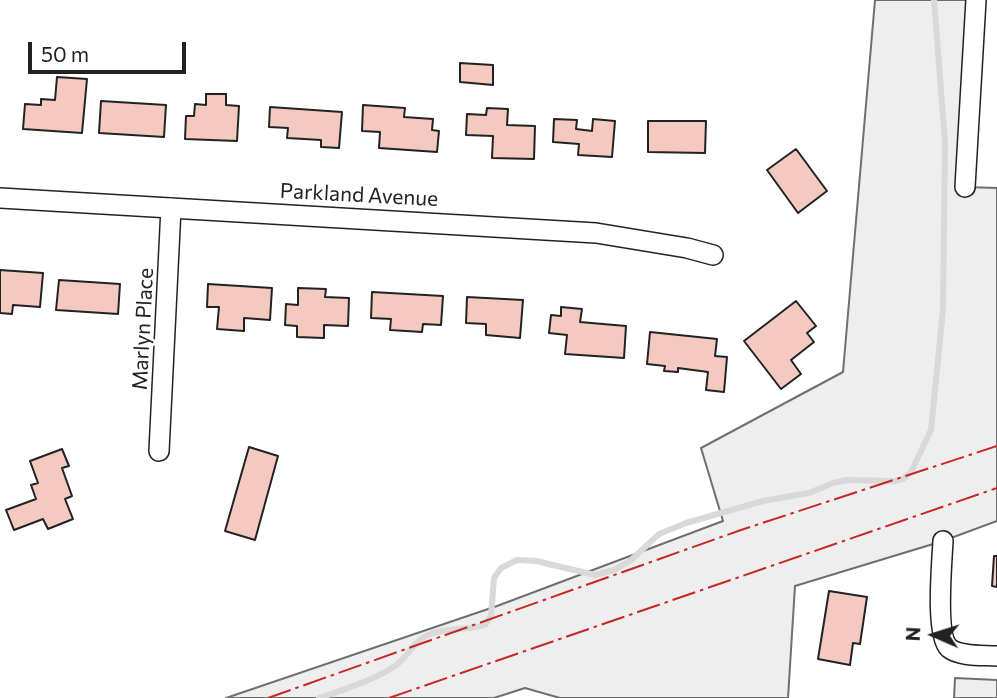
<!DOCTYPE html>
<html>
<head>
<meta charset="utf-8">
<style>
  body { margin:0 }
  #map { position:relative; width:997px; height:698px; overflow:hidden; background:#fff; font-family:Commissioner,sans-serif }
  canvas { display:block }
  .north { position:absolute; left:899px; top:600px; width:70px; height:70px; -webkit-text-stroke:5px #fff; paint-order:stroke; rotate:273deg; font-size:19px; font-weight:700; line-height:28px; text-align:center; color:#222 }
  .north::after { content:''; display:block; margin:auto; width:24px; height:32px; background:#222; clip-path:polygon(50% 0,100% 100%,50% 72%,0 100%) }
  .scale { position:absolute; left:28px; top:42px; width:158px; height:32px; box-sizing:border-box; border:4px solid #222; border-top:0; padding-left:9px; font-size:21px; line-height:24px; white-space:nowrap; color:#222; -webkit-text-stroke:5px #fff; paint-order:stroke }
</style>
</head>
<body>
<div id="map">
<canvas width="997" height="698"></canvas>
<div class="north">N</div>
<div class="scale">50 m</div>
</div>
<script>
const ctx = document.querySelector('canvas').getContext('2d');
ctx.lineJoin = 'round';
function fillPath(path, color) {
  ctx.fillStyle = color;
  ctx.fill(path, 'evenodd');
}
function trace(path, color, width, dash) {
  ctx.strokeStyle = color;
  ctx.lineWidth = width;
  ctx.lineCap = dash ? 'butt' : 'round';
  ctx.setLineDash(dash || []);
  ctx.stroke(path);
}
function label(font, color, halo, rows, align = 'center') {
  ctx.font = font + ' Commissioner,sans-serif';
  ctx.lineWidth = 5;
  ctx.setLineDash([]);
  ctx.textBaseline = 'middle';
  ctx.strokeStyle = halo;
  ctx.fillStyle = color;
  for (const [text, x, y, turn = 0] of rows) {
    ctx.save();
    ctx.translate(x, y);
    ctx.rotate((+turn || 0) * Math.PI / 180);
    ctx.textAlign = isNaN(turn) ? turn : align;
    if (halo) ctx.strokeText(text, 0, 0);
    ctx.fillText(text, 0, 0);
    ctx.restore();
  }
}
const green = new Path2D(`
  M875,0H976L965,187L997,188V521L943,541L795,586L788,698H560L525,688L494,698H226L497,606L723,521L701,448L843,372Z
  M955,678L997,680V698H954Z`);
const stream = new Path2D(`
  M319,698C345,689 372,681 395,666C407,658 413,642 426,636C444,627 466,631 485,625L491,616L494,578L501,568L517,560L536,561L595,575L614,570L630,561L659,534L686,523L763,501L809,493L833,483L847,480L894,481L903,479L911,472L931,430L943,309L945,142L934,0`);
const building = new Path2D(`
  M460,63L493,65V85L460,82Z
  M57,77L87,79L82,133L23,129L25,104L41,105V99L55,100Z
  M206,94H226V105L239,106L237,141L185,139L186,116H194L195,104L206,105Z
  M101,101L166,105L164,137L99,133Z
  M363,105L405,108L404,117L433,119L432,130L439,131L437,152L379,148L380,132L362,131Z
  M270,107L342,112L339,148L321,147V140L287,138L288,128L269,127Z
  M487,108L508,109L507,125L535,126L534,159L492,158L493,136L466,135L467,114L486,115Z
  M554,119L577,120L576,129L592,131L593,119L615,121L612,157L578,155L579,144L553,142Z
  M648,121H706L705,153L648,152Z
  M796,149L827,191L798,213L767,170Z
  M0,270L43,273L40,307L13,305L12,314L0,313Z
  M59,280L120,284L118,314L56,310Z
  M208,284L272,288L270,320L244,318V331L217,329L219,307H207Z
  M298,288L326,289L325,297L349,298L348,326L324,325V338L297,337V326L285,325L286,304L298,305Z
  M372,292L443,296L441,325L423,324L422,332L390,330L391,319L371,318Z
  M467,297L523,300L520,338L486,335V324L466,323Z
  M796,301L816,326L807,333L814,342L791,360L801,374L781,389L744,341Z
  M561,307L582,309L580,322L626,326L624,358L565,354L567,335L549,333L551,315L561,316Z
  M650,332L717,339L715,356L727,357L724,392L706,390L708,372L678,368V372L664,371L665,366L647,364Z
  M249,447L278,456L255,540L225,531Z
  M62,449L69,466L62,468L72,496L65,499L73,519L48,529L43,519L14,530L6,510L36,499L31,485L38,483L30,461Z
  M994,556H997V587L992,586Z
  M829,591L867,597L860,644L853,643L850,665L818,659Z`);
const minor = new Path2D(`
  M965,187L976,0
  M0,198L596,233L687,248L713,255
  M159,451L171,208
  M943,541C942,561 935,635 949,648C960,657 983,655 997,656`);
const power = new Path2D(`
  M268,698L741,530L997,446
  M389,698L997,488`);
const streetNames = [
  ["Parkland Avenue",359,195,3],
  ["Marlyn Place",143,329,-87]
];
fillPath(green, '#eee');
trace(green, '#6f6f6f', 2);
trace(stream, '#d9d9d9', 6);
fillPath(building, '#f3c9c0');
trace(building, '#222', 2);
trace(minor, '#222', 22);
trace(minor, '#fff', 19);
trace(power, '#c62828', 2, [24, 5, 3.5, 5]);
label('21px', '#222', '#fff', streetNames);
</script>
</body>
</html>
